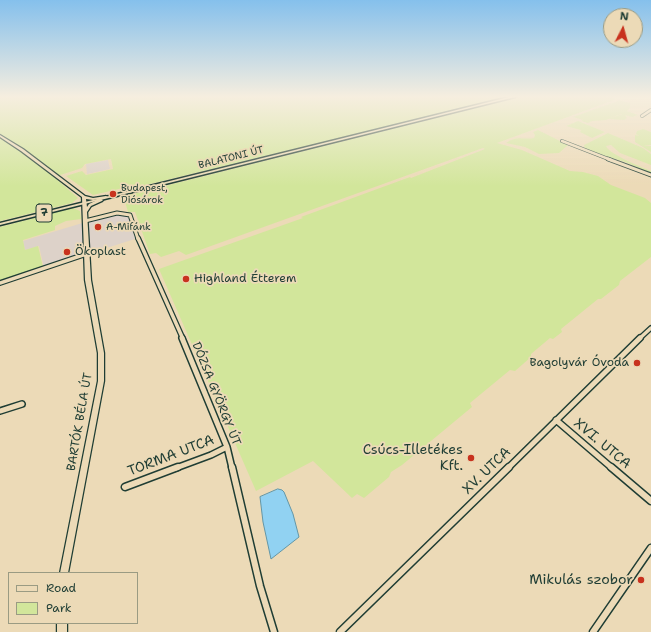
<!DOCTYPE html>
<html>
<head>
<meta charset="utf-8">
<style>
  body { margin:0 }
  #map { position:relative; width:651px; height:632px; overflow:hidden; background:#ecdab7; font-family:"Shantell Sans",sans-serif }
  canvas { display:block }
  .legend { position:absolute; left:8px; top:572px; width:130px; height:52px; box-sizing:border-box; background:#ecdab7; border:1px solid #9a9b83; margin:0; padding:5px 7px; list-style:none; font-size:12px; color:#1f3d34 }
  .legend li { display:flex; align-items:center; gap:8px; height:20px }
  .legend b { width:20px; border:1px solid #9a9b83 }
  .north { position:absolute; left:603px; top:8px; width:40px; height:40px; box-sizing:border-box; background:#ecdab7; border:1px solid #9a9b83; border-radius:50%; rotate:6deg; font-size:11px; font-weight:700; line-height:16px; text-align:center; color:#1f3d34 }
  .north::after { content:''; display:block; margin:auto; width:14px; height:18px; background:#c8321e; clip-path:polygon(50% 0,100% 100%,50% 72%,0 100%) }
</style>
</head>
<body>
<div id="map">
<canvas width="651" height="632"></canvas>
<ul class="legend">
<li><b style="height:5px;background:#ecdab7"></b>Road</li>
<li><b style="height:11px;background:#d2e69b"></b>Park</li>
</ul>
<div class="north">N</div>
</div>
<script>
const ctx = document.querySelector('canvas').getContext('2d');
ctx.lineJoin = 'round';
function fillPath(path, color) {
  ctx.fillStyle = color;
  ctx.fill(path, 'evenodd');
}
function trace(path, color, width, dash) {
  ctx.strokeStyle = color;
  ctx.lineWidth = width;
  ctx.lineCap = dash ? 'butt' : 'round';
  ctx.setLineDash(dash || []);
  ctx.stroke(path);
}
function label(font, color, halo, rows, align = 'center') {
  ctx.font = font + ' "Shantell Sans",sans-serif';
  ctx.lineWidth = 3.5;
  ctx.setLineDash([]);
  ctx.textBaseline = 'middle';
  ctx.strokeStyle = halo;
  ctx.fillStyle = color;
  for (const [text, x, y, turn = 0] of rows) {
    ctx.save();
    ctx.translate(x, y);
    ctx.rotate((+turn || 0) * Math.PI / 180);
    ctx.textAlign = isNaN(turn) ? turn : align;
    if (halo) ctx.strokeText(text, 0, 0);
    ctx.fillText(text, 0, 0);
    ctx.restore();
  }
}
const built = new Path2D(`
  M108,160L110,169L87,174L86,164Z
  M112,214L130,215L138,238L44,268L39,246L25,250L23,241Z`);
const green = new Path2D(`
  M0,97H507L125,190L123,188L93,195L66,176L82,171L86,175L113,169L111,159L85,164L82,168L54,177L78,198L72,203L0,221Z
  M520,97H611L617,99L497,143L522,150L570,171L583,172L598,176L611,185L645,198L651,203V257L620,281L619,285L601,299H598L561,329L562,332L553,339L550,338L531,354V357L515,371L510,370L470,403L472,407L402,465L391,472L389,477L364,498L357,494L352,498L313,461L256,491L159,269L303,218L301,217L410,177L411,178L485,149L483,148L186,255L179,251L161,257L156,253L150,254L135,212H128L124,198L129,195Z
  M620,100L630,103V108L627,111L638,115L632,117L625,115L627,118L624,120L609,119L622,114H621L606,120L592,121L588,123L581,121L583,120L573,117Z
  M578,121L605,132L592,138L580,132L581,130L566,126Z
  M643,129L651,132V145L643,146H651V152L635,142V135L639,136L636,134L637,131Z
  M538,130L568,145L559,153L539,154L525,147L506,143C517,135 523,140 534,138L535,135L533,132Z
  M608,133L643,148L651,154V165L620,153L611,145L606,146C609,154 641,167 651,171V173L625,162L585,150L584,145Z
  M73,208L80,211L81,219L66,221L55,226V230L23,240L25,250L38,246L43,267L0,281V227Z`);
const water = new Path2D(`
  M278,489L282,490L284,492L293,514L299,537L271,559L263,522L260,497Z`);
const streetFar4 = new Path2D(`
  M642,116L651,110
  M562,141L611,160`);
const streetFar3 = new Path2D(`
  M608,159L651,175
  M85,221L117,213L130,215L138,239`);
const streetFar2 = new Path2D(`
  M138,238L183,339
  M0,283L86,254
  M639,339L651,328`);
const streetFar1 = new Path2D(`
  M182,338L227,447L232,468
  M0,411L22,404
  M556,420L612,468
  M176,468L211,455L227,447
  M508,468L640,338`);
const street = new Path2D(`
  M232,467L260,586L274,632
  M611,467L651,501
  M125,487L178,467
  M340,632L509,467
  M593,632L651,548`);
const secondary = new Path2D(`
  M0,135L23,149L85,196L93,198L106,196L108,197L101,199L103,200L102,201L91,206L87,212L91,280L104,353V381L68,573H60L98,381V353L85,280L82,197L21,151L0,137ZM86,199L93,200L99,199L89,204L87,207Z
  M57,623H67V632H57Z`);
const primary = new Path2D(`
  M509,97H515L0,225V223Z`);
const markers = [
  [113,194,4,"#c8321e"],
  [98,227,4,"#c8321e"],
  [67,252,4,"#c8321e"],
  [186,279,4,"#c8321e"],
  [637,363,4,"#c8321e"],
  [471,458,4,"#c8321e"],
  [641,580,4,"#c8321e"]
];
const farStreetnames = [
  ["BALATONI ÚT",231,158,-14]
];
const farPoinames = [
  ["Budapest,",121,188],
  ["Diósárok",121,200],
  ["A-Mifánk",106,227]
];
const shields = [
  [44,213,16]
];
const shieldNames = [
  ["7",44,213]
];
const poiNames = [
  ["Ökoplast",75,252],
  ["Highland Étterem",194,279],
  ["Bagolyvár Óvoda",629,363,"right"]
];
const streetNames = [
  ["DÓZSA GYÖRGY ÚT",216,394,68],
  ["BARTÓK BÉLA ÚT",80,422,-80]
];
const nearStreetnames = [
  ["XVI. UTCA",602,444,40],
  ["TORMA UTCA",171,456,-21],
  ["XV. UTCA",487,471,-44]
];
const nearPoinames = [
  ["Csúcs-Illetékes",463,450],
  ["Kft.",463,466],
  ["Mikulás szobor",633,580]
];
fillPath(built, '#ddd2c9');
fillPath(green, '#d2e69b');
fillPath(water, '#91d2f2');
trace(water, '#6396a6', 1);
trace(streetFar4, '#1f3d34', 4);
trace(streetFar3, '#1f3d34', 5);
trace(streetFar2, '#1f3d34', 6);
trace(streetFar1, '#1f3d34', 8);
trace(street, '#1f3d34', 9);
trace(secondary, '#1f3d34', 2.5);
trace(primary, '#1f3d34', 3);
trace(streetFar4, '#ecdab7', 2.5);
trace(streetFar3, '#ecdab7', 3);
trace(streetFar2, '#ecdab7', 3.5);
trace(streetFar1, '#ecdab7', 5);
trace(street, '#ecdab7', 6);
fillPath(secondary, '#ecdab7');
fillPath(primary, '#ecdab7');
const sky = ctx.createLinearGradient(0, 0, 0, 186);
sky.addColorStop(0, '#85c0ec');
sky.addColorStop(0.52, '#f6eedf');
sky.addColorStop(1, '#f6eedf00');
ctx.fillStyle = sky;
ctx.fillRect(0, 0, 651, 186);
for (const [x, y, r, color] of markers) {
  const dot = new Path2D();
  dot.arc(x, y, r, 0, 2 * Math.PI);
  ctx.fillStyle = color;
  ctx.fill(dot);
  trace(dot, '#ecdab7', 1.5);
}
label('10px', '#1f3d34', '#ecdab7', farStreetnames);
label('10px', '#1f3d34', '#ecdab7', farPoinames, 'left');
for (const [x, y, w] of shields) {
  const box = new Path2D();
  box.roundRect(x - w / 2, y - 9, w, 18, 3);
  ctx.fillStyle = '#ecdab7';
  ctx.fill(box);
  trace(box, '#1f3d34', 1);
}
label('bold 11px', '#1f3d34', null, shieldNames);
label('12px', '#1f3d34', '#ecdab7', poiNames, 'left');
label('12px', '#1f3d34', '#ecdab7', streetNames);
label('14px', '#1f3d34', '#ecdab7', nearStreetnames);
label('14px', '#1f3d34', '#ecdab7', nearPoinames, 'right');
</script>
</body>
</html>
